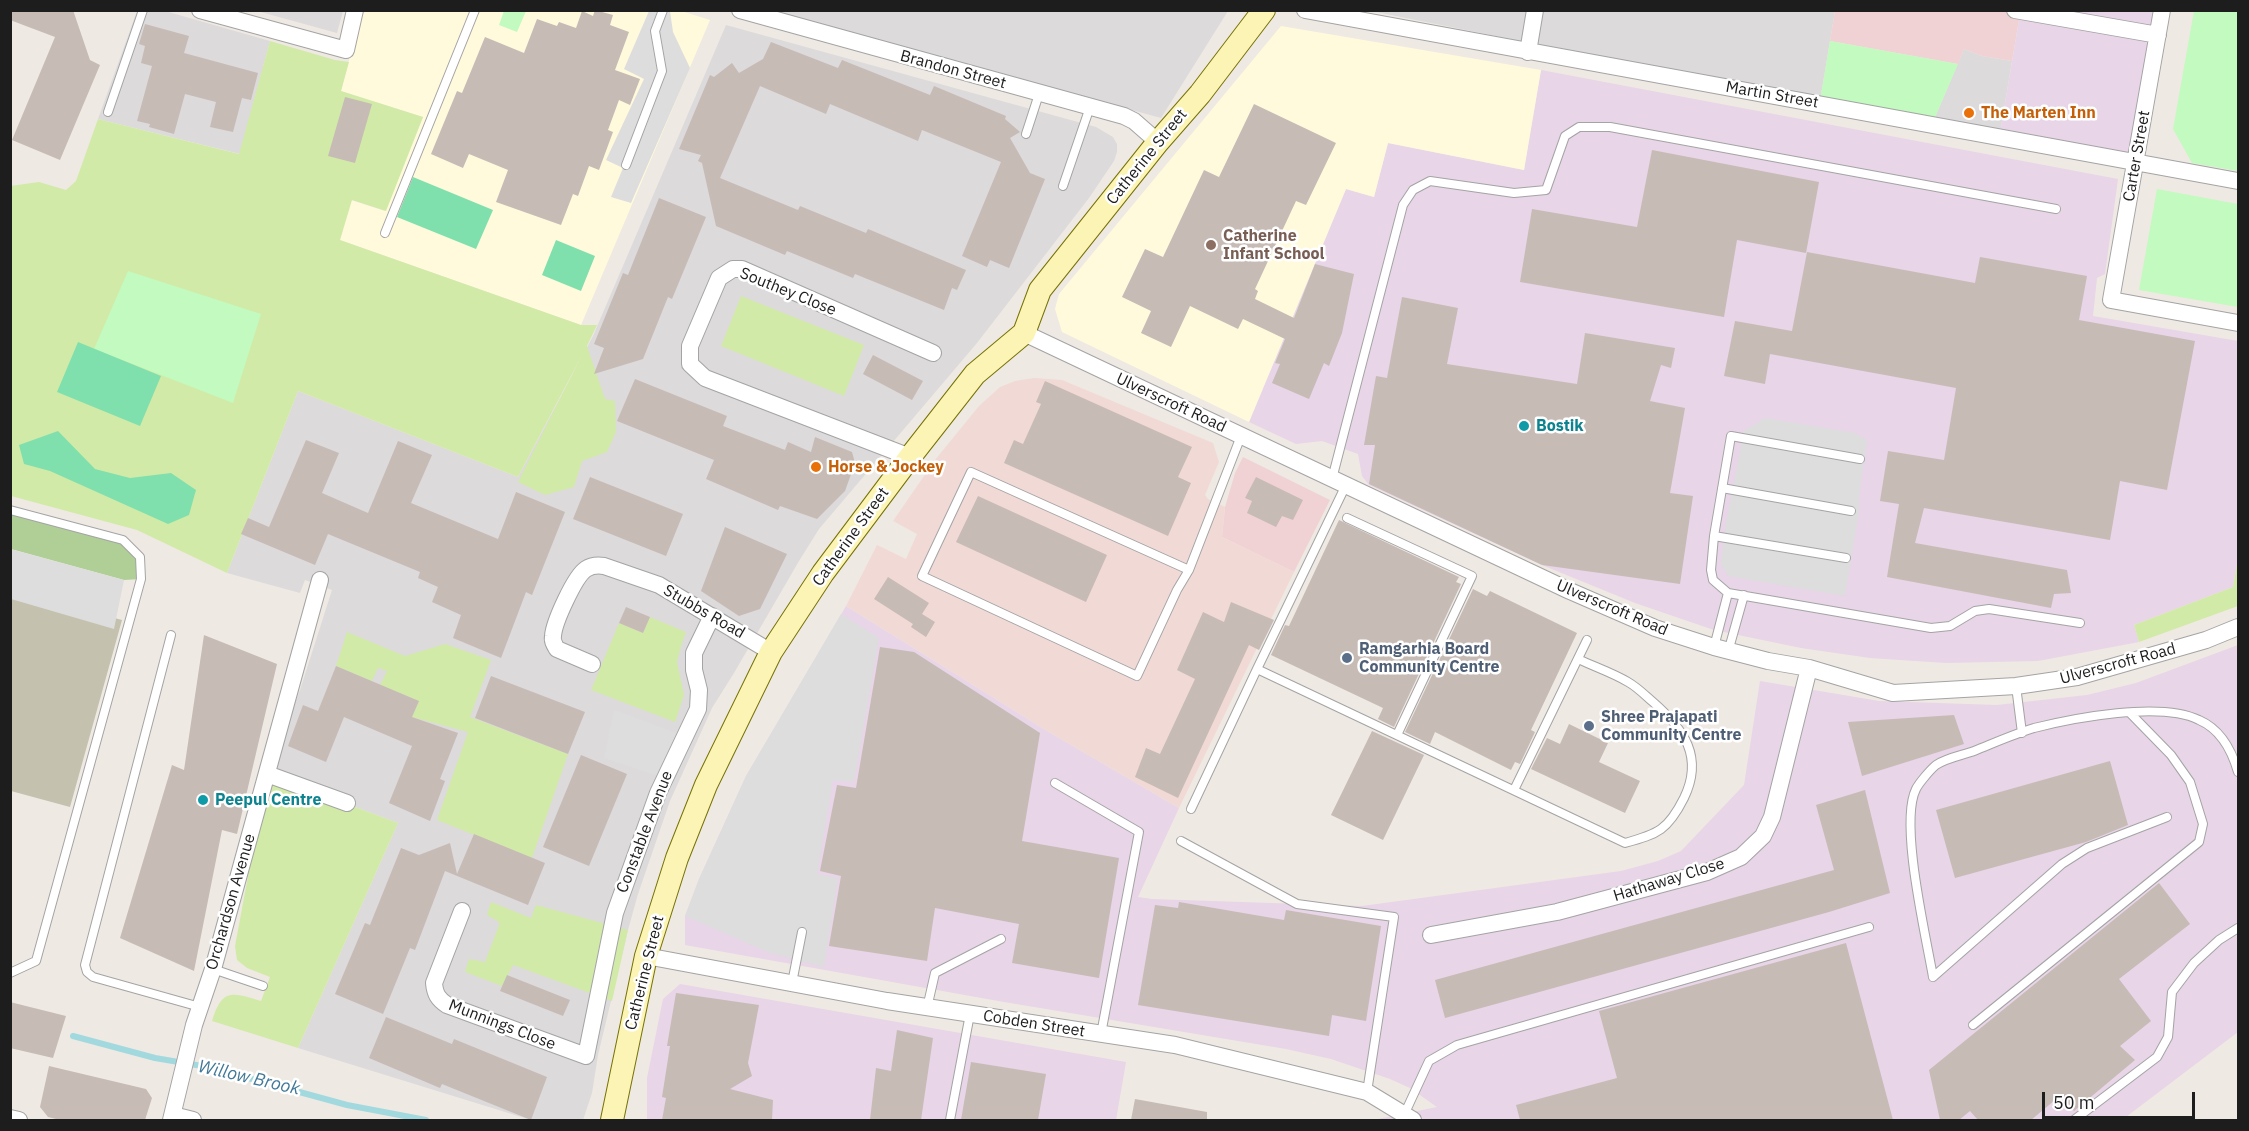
<!DOCTYPE html>
<html>
<head>
<meta charset="utf-8">
<style>
  body { margin:0 }
  #map { position:relative; width:2249px; height:1131px; overflow:hidden; background:#efe9e3; font-family:"IBM Plex Sans",sans-serif }
  canvas { display:block }
  .frame { position:absolute; inset:0; border:12px solid #1d1d1d; pointer-events:none }
  .scale { position:absolute; left:2042px; top:1092px; width:153px; height:27px; box-sizing:border-box; border:3px solid #1d1d1d; border-top:0; padding-left:8px; font-size:18px; line-height:21px; white-space:nowrap; color:#1d1d1d; -webkit-text-stroke:4px #fff; paint-order:stroke }
</style>
</head>
<body>
<div id="map">
<canvas width="2249" height="1131"></canvas>
<div class="frame"></div>
<div class="scale">50 m</div>
</div>
<script>
const ctx = document.querySelector('canvas').getContext('2d');
ctx.lineJoin = 'round';
function fillPath(path, color) {
  ctx.fillStyle = color;
  ctx.fill(path, 'evenodd');
}
function trace(path, color, width, dash) {
  ctx.strokeStyle = color;
  ctx.lineWidth = width;
  ctx.lineCap = dash ? 'butt' : 'round';
  ctx.setLineDash(dash || []);
  ctx.stroke(path);
}
function label(font, color, halo, rows, align = 'center') {
  ctx.font = font + ' "IBM Plex Sans",sans-serif';
  ctx.lineWidth = 5;
  ctx.setLineDash([]);
  ctx.textBaseline = 'middle';
  ctx.strokeStyle = halo;
  ctx.fillStyle = color;
  for (const [text, x, y, turn = 0] of rows) {
    ctx.save();
    ctx.translate(x, y);
    ctx.rotate((+turn || 0) * Math.PI / 180);
    ctx.textAlign = isNaN(turn) ? turn : align;
    if (halo) ctx.strokeText(text, 0, 0);
    ctx.fillText(text, 0, 0);
    ctx.restore();
  }
}
const residential = new Path2D(`
  M137,11H165L270,41L240,154L98,119Z
  M257,11L343,10V11L337,33Z
  M772,11H1228L1161,118Z
  M1371,11H1835L1820,101Z
  M726,25L1096,127L1113,137L1117,144V152L1114,161L1089,198L977,343L819,529L799,561L734,673L712,708L670,801L638,894L628,930L598,1055L592,1093L583,1120H531L298,1048L398,823L267,774L300,690L332,590L305,580L300,593L227,573L298,391L518,477L593,336Z
  M1964,49L1982,56L2012,61L2000,133L1933,122Z`);
const commercial = new Path2D(`
  M1997,10L2020,14L2012,61L1982,56L1964,49L1958,64L1830,41L1835,11Z
  M1243,457L1330,500L1294,572L1222,537L1225,507L1235,473Z`);
const industrial = new Path2D(`
  M2041,11H2156L2153,30Z
  M2020,14L2152,39L2134,154L2000,133Z
  M1541,70L2118,179L2105,274L2097,278L2093,316L2238,341V558L2233,587L2134,625L2139,642L2038,661L1946,663L1870,658L1801,648L1714,630L1635,603L1542,565L1369,485L1362,476L1358,454L1322,441L1296,444L1249,422L1346,189L1374,197L1388,143L1524,170Z
  M846,606L1044,729L1179,808L1138,897L1152,899L1362,906L1621,871L1658,861L1681,851L1744,785L1760,681L1879,701L1997,705L2087,695L2136,683L2238,645V1032L2122,1120H1373L1437,1107L1410,1088L1390,1079L1331,1059L1286,1049L1004,1002L685,945V916L699,879L746,776Z
  M680,984L1126,1062L1116,1120H647V1078L663,999Z`);
const education = new Path2D(`
  M678,10L710,20L581,325L340,240L351,200L385,211L423,117L341,91L362,11Z
  M1281,26L1541,70L1524,170L1388,143L1374,197L1346,189L1249,422L1062,332L1055,309L1059,294Z`);
const military = new Path2D(`
  M1034,378L1062,380L1213,443L1219,462L1205,495L1208,499L1225,507L1222,537L1294,572L1179,808L1044,729L846,606L877,545L906,559L917,534L893,521L935,460L979,406L1000,387L1015,381Z`);
const construction = new Path2D(`
  M10,590L122,620L70,807L11,791Z`);
const grass = new Path2D(`
  M270,41L335,60L349,62L341,91L423,117L386,211L352,200L340,240L581,325H597L587,346L605,399L615,401L616,432L607,452L582,461L574,487L545,495L518,482L582,355L518,477L298,391L227,573L137,530L11,496L10,186L39,182L66,190L76,181L98,119L239,154Z
  M741,296L864,345L844,396L721,346Z
  M2238,558V606L2139,642L2134,625L2233,587Z
  M650,617L686,632L681,646L677,662L684,695L675,722L591,690L619,623L643,633Z
  M347,632L405,656L445,644L491,660L470,717L568,754L532,858L437,820L468,732L412,717L419,701L380,685L387,671L378,668L372,681L336,666Z
  M267,774L398,823L298,1048L212,1021C222,988 232,992 261,1001L270,977L247,968L237,960L235,946Z
  M491,902L531,918L536,905L628,930L612,1001L513,965L502,986L465,972L469,959L485,962L499,925V922L487,915Z`);
const forest = new Path2D(`
  M10,510L123,540L140,557L141,579L124,580L11,549Z`);
const park = new Path2D(`
  M504,11H526L517,32L499,25Z
  M2194,11H2238V171L2192,163L2173,129Z
  M1830,41L1958,64L1933,122L1820,101Z
  M2157,189L2238,204V307L2139,290Z
  M128,271L261,314L233,403L94,349Z`);
const pitch = new Path2D(`
  M413,177L493,210L476,249L397,217Z
  M556,240L595,256L581,291L542,275Z
  M78,342L161,376L140,426L57,392Z
  M58,431L95,469L130,478L171,473L196,490L189,515L168,524L50,471L24,464L19,445Z`);
const parking = new Path2D(`
  M649,11H670L673,32L690,68L631,203L611,197L623,168L606,160L644,79L624,69Z
  M1765,418L1855,433L1867,440L1859,496V512L1845,596L1728,576L1721,564L1726,523L1744,431Z
  M10,549L124,580L114,629L11,599Z
  M841,614L879,638L854,782L833,780L817,874L838,878L824,967L770,953L685,916L699,879L746,776Z
  M614,710L680,734L661,777L604,758Z`);
const stream = new Path2D(`
  M73,1036L155,1058L208,1067L347,1105L426,1120`);
const building = new Path2D(`
  M10,10H73L90,60L100,65L60,160L12,140L55,37L10,20Z
  M595,10L613,15L610,25L629,32L615,70L640,79L630,105L619,100L608,130L613,132L599,170L589,166L578,196L573,194L561,225L496,202L508,170L469,154L463,168L431,154L457,91L462,93L485,37L524,53L537,19L557,26L559,22L576,28L582,11L593,16Z
  M145,24L189,36L184,53L258,73L251,100L242,98L233,132L210,127L216,102L185,94L174,134L149,127L150,124L137,121L152,66L141,63L145,46L139,44Z
  M771,42L838,68L842,60L930,95L934,86L1006,116L1005,119L1020,132L1010,138L1030,173L1045,179L1009,268L990,260L987,267L962,256L1001,162L922,130L918,141L830,104L826,114L760,86L720,178L798,210L800,206L866,233L868,229L966,270L957,290L952,288L944,310L855,274L853,278L787,251L785,255L716,226L702,163L698,161L701,155L679,149L710,75L714,77L732,63L739,73L763,59Z
  M345,97L372,104L355,163L328,156Z
  M1254,104L1336,143L1306,205L1296,201L1255,289L1258,291L1255,299L1294,318L1315,264L1354,274L1342,333L1329,366L1324,363L1309,399L1272,383L1280,364L1275,363L1285,339L1243,319L1238,329L1190,306L1171,347L1141,333L1151,311L1122,297L1145,249L1163,257L1204,170L1219,177Z
  M1652,150L1819,182L1806,253L1737,240L1724,317L1520,282L1532,209L1637,227Z
  M659,198L706,217L672,299L668,297L643,359L594,374L604,348L594,344L623,273L628,275Z
  M1807,252L1975,283L1980,257L2087,276L2079,320L2195,341L2167,490L2120,481L2110,540L1924,508L1915,543L2067,570L2071,593L2054,594L2051,608L1887,577L1899,504L1880,501L1888,451L1944,460L1956,388L1770,354L1765,384L1724,376L1735,321L1792,331Z
  M1402,297L1458,308L1447,364L1577,384L1585,333L1675,348L1671,368L1661,365L1650,401L1685,408L1670,493L1693,496L1680,584L1542,565L1369,484L1375,445H1364L1376,376L1387,378Z
  M873,355L923,381L912,400L863,374Z
  M635,379L727,416L723,426L785,450L788,442L811,452L815,437L852,452L855,463L845,491L817,519L780,506L778,510L706,479L714,460L617,421Z
  M1045,381L1192,447L1178,477L1191,483L1168,536L1004,463L1014,440L1023,444L1041,404L1036,402Z
  M306,440L339,453L322,493L368,513L398,441L432,455L411,503L498,539L516,492L565,512L532,595L526,592L501,658L453,638L461,615L432,602L438,587L418,578L420,572L328,534L315,565L241,534L248,518L269,527Z
  M590,477L683,514L666,556L573,519Z
  M1256,477L1303,500L1293,520L1282,516L1276,527L1247,513L1252,501L1245,498Z
  M978,496L1107,555L1086,602L956,542Z
  M1339,520L1459,577L1456,582L1461,584L1394,727L1378,719L1383,708L1271,655L1285,625L1289,626Z
  M725,527L787,554L760,609L739,616L701,591Z
  M888,577L929,603L922,614L935,622L926,637L911,627L913,624L874,599Z
  M1473,589L1487,596L1490,591L1577,633L1531,730L1535,732L1520,764L1515,762L1511,770L1435,732L1430,744L1405,732Z
  M1231,602L1274,620L1259,650L1249,645L1178,798L1135,777L1146,748L1160,754L1195,679L1177,670L1203,612L1224,622Z
  M626,607L650,617L643,633L619,623Z
  M204,635L277,664L237,834L222,830L194,971L120,938L172,765L184,770Z
  M880,647L914,652L1040,733L1022,841L1119,858L1099,978L1012,963L1019,924L935,908L927,961L829,946L841,876L820,871L837,785L856,788Z
  M336,666L419,701L412,717L458,733L440,779L445,781L430,821L389,803L412,746L344,717L326,762L288,746L303,705L318,711Z
  M491,676L585,712L568,754L475,718Z
  M1954,715L1964,744L1862,776L1848,722Z
  M1569,724L1608,743L1599,762L1640,781L1625,813L1531,769L1547,738L1560,744Z
  M1372,731L1424,755L1383,840L1331,815Z
  M581,755L627,774L589,866L543,847Z
  M2110,761L2128,825L2086,842L1955,878L1936,810Z
  M1865,790L1890,893L1829,912L1445,1018L1435,980L1834,870L1816,805Z
  M474,834L545,863L528,905L445,871L415,950L410,948L383,1014L335,994L365,923L370,925L401,848L419,855L450,843L457,874Z
  M2159,883L2190,924L2119,979L2151,1021L2120,1046L2135,1060L2074,1111L2061,1095L2031,1120H1978L1970,1111L1959,1120H1940L1929,1070Z
  M1179,902L1284,920L1286,910L1381,926L1366,1021L1332,1015L1329,1036L1138,1005L1155,905L1178,908Z
  M1846,943L1893,1120H1520L1516,1105L1617,1078L1599,1011Z
  M507,975L570,1000L563,1016L500,991Z
  M676,993L759,1005L748,1063L752,1076L730,1089L773,1100L772,1120H662L666,1098L662,1097L670,1046H667Z
  M10,1002L66,1016L53,1058L10,1048Z
  M386,1017L452,1044L454,1039L547,1077L531,1120L442,1084L440,1088L369,1058Z
  M897,1030L933,1038L921,1120H870L876,1068L891,1071Z
  M971,1062L1046,1074L1038,1120H961Z
  M49,1066L146,1089L152,1098L145,1120H60L48,1117L40,1107Z
  M1135,1099L1207,1112V1120H1131Z`);
const lane = new Path2D(`
  M108,112L143,10
  M1026,134L1039,94
  M626,165L662,71L655,31L663,10
  M1063,186L1090,107
  M385,233L475,10
  M1860,459L1731,436L1714,536L1711,570L1713,580L1728,593L1931,628L1950,626L1975,611L1989,609L2080,623
  M1332,479L1403,205L1413,190L1430,181L1514,193L1546,190L1565,136L1579,127H1610L2056,209
  M1722,488L1851,511
  M10,510L123,540L140,557L141,579L36,961L10,973
  M1347,518L1472,576L1397,735
  M1714,536L1846,558
  M1189,570L971,472L922,576L1137,676L1177,590L1189,570L1241,436
  M171,635L85,965L87,972L93,977L200,1007
  M1714,647L1728,593
  M1728,652L1744,595
  M1257,669L1625,843C1658,834 1668,830 1684,798C1704,757 1684,729 1653,702C1646,696 1637,687 1628,682C1613,673 1595,667 1578,659
  M2016,686L2022,733
  M1055,783L1139,832L1101,1034
  M1514,790L1587,640
  M1191,809L1257,669L1346,485
  M1181,841L1297,904L1394,917L1367,1092
  M213,969L263,986
  M1933,977C1926,936 1899,823 1916,789C1919,783 1930,770 1936,765C1946,758 1963,755 1974,751C1994,743 2014,734 2034,728C2074,718 2161,701 2199,720C2220,729 2232,751 2238,772
  M1933,977L2062,864L2087,848L2167,817
  M792,983L802,932
  M927,1008L935,973L1001,939
  M1973,1025L2199,842L2203,824L2190,782L2171,755L2130,713
  M1404,1115L1429,1061L1457,1045L1869,927
  M950,1120L970,1014
  M2074,1120L2157,1057L2168,1037L2172,992L2194,963L2219,940L2238,928`);
const street = new Path2D(`
  M200,10L346,50L355,10
  M740,10L1124,116L1134,121L1158,142
  M1305,10L2238,181
  M2015,10L2158,35
  M2162,10L2111,300L2238,323
  M1528,52L1535,10
  M1024,333L1570,591L1655,628L1714,647L1768,661L1809,668L1893,693L2016,686L2077,677L2206,640L2238,627
  M910,457L705,378L690,364V346L719,278L733,269H742L933,353
  M592,664L557,649C554,644 552,641 553,636C554,622 575,576 586,569C592,565 597,565 604,566L659,585L771,652
  M267,774L347,803
  M462,911L434,983C435,994 438,999 447,1005L586,1056L615,913L658,793L698,709L699,690L694,670V653L712,616
  M1431,935L1557,912L1707,872L1741,857L1763,836L1772,817L1809,668
  M646,956L887,1001L1175,1045L1367,1092L1413,1120
  M173,1115L193,1120
  M10,1118L19,1120
  M171,1120L194,1025L213,969L320,580`);
const secondary = new Path2D(`
  M612,1120L646,956L677,858L706,785L771,652L823,573L910,457L975,374L1024,333L1040,290L1158,142L1200,94L1264,10`);
const markers = [
  [1969,113,6,"#e8710a"],
  [1211,245,6,"#8d6e63"],
  [1524,426,6,"#0f9aa8"],
  [816,467,6,"#e8710a"],
  [1347,658,6,"#5c6f8a"],
  [1589,726,6,"#5c6f8a"],
  [203,800,6,"#0f9aa8"]
];
const streetNames = [
  ["Brandon Street",953,70,15],
  ["Martin Street",1772,95,10],
  ["Carter Street",2137,156,-80],
  ["Catherine Street",1147,157,-51],
  ["Southey Close",788,292,22],
  ["Ulverscroft Road",1171,403,25],
  ["Catherine Street",851,537,-54],
  ["Ulverscroft Road",1612,608,23],
  ["Stubbs Road",704,612,30],
  ["Ulverscroft Road",2118,664,-15],
  ["Constable Avenue",645,832,-69],
  ["Hathaway Close",1669,880,-17],
  ["Orchardson Avenue",231,902,-74],
  ["Catherine Street",645,973,-76],
  ["Cobden Street",1034,1024,9],
  ["Munnings Close",502,1025,21]
];
const foodNames = [
  ["The Marten Inn",1981,113],
  ["Horse & Jockey",828,467]
];
const educationNames = [
  ["Catherine",1223,236],
  ["Infant School",1223,254]
];
const cultureNames = [
  ["Bostik",1536,426],
  ["Peepul Centre",215,800]
];
const serviceNames = [
  ["Ramgarhia Board",1359,649],
  ["Community Centre",1359,667],
  ["Shree Prajapati",1601,717],
  ["Community Centre",1601,735]
];
const waterNames = [
  ["Willow Brook",249,1078,13]
];
fillPath(residential, '#dcdadb');
fillPath(commercial, '#f0d2d5');
fillPath(industrial, '#e8d5e7');
fillPath(education, '#fffadc');
fillPath(military, '#f1d9d6');
fillPath(construction, '#c4c1ae');
fillPath(grass, '#d2eaa8');
fillPath(forest, '#afcf97');
fillPath(park, '#c2fabf');
fillPath(pitch, '#7fe0ad');
fillPath(parking, '#ddd');
trace(stream, '#a2d9de', 6);
fillPath(building, '#c7bbb6');
trace(lane, '#a4a4a4', 10);
trace(street, '#a4a4a4', 18);
trace(secondary, '#767203', 24);
trace(lane, '#fff', 8);
trace(street, '#fff', 16);
trace(secondary, '#fbf4b5', 22);
for (const [x, y, r, color] of markers) {
  const dot = new Path2D();
  dot.arc(x, y, r, 0, 2 * Math.PI);
  ctx.fillStyle = color;
  ctx.fill(dot);
  trace(dot, '#fff', 2);
}
label('16px', '#1d1d1d', '#fff', streetNames);
label('bold 16px', '#c56008', '#fff', foodNames, 'left');
label('bold 16px', '#785e54', '#fff', educationNames, 'left');
label('bold 16px', '#0d838f', '#fff', cultureNames, 'left');
label('bold 16px', '#4e5e75', '#fff', serviceNames, 'left');
label('italic 18px', '#407897', '#fff', waterNames);
</script>
</body>
</html>
